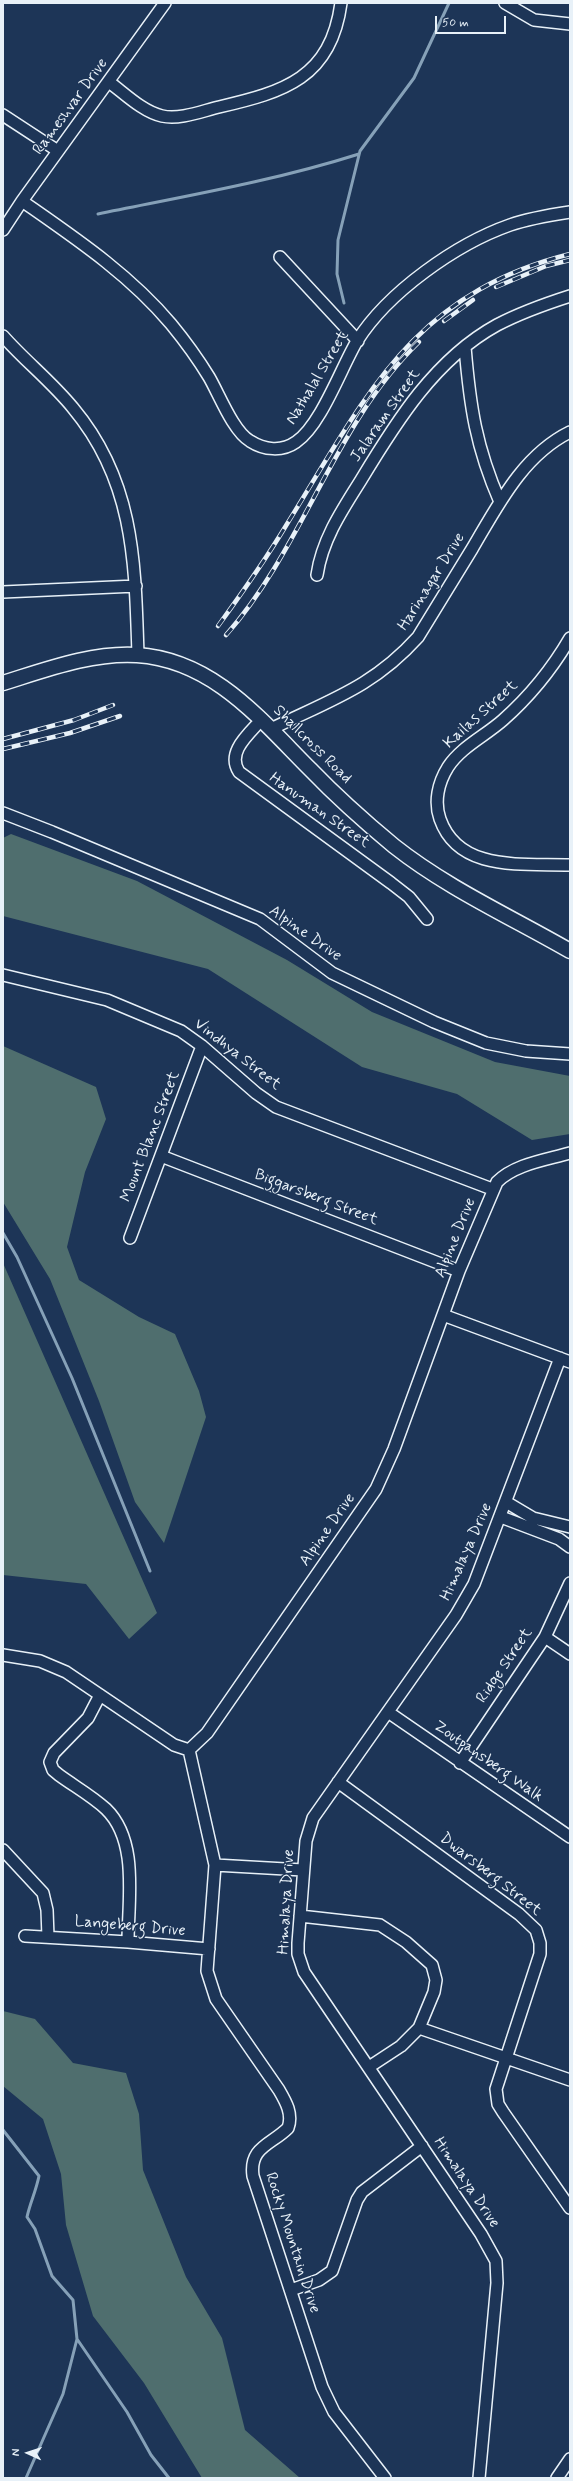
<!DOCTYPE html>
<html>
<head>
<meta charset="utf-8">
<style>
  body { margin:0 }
  #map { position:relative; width:573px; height:2481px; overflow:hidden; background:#1d3557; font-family:Mynerve,sans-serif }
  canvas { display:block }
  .frame { position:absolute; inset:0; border:4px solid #e8f1f8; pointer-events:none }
  .north { position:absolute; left:8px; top:2433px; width:40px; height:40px; -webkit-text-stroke:3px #1d3557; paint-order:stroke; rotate:273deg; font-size:11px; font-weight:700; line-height:16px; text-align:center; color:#e8f1f8 }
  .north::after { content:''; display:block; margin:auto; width:14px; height:18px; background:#e8f1f8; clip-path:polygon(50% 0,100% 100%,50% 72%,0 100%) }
  .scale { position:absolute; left:435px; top:16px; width:71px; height:18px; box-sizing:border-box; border:2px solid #e8f1f8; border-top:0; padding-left:5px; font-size:12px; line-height:14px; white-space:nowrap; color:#e8f1f8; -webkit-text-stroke:3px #1d3557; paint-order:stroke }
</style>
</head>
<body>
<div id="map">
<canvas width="573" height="2481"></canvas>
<div class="frame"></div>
<div class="north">N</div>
<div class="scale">50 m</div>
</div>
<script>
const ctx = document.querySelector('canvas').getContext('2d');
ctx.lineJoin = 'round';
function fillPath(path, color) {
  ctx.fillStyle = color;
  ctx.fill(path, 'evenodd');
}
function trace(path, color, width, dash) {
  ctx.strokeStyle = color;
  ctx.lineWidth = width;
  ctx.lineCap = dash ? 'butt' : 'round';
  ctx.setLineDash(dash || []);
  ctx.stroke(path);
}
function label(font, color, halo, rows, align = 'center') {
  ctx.font = font + ' Mynerve,sans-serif';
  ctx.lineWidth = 3;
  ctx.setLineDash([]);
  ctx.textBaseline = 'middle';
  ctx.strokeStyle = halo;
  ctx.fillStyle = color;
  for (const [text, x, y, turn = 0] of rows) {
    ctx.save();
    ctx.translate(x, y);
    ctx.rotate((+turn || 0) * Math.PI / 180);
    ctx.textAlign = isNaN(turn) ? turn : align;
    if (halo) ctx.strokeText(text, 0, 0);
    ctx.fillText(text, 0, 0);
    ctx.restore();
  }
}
const green = new Path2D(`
  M11,834L137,881L287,960L372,1012L495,1062L570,1076V1134L532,1140L457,1094L362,1067L208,969L3,916V838Z
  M3,1046L96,1087L106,1119L85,1172L67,1247L79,1280L139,1317L175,1334L199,1391L206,1417L164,1543L135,1502L99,1401L50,1279L3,1202Z
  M3,1263L157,1613L129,1639L86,1584L3,1575Z
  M3,2011L35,2019L73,2063L126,2073L139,2114L143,2170L186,2277L222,2338L245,2430L300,2478H202L144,2383L93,2316L66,2225L61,2174L43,2119L3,2086Z`);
const stream = new Path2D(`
  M98,214C186,196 274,181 359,154
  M344,303L337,274L338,240L360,151L414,78L449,3
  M3,1233L17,1257L72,1378L150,1571
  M3,2130L39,2176C36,2191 30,2203 27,2217L35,2229L52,2276L73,2300L77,2339L127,2412L151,2455L169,2478
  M26,2478L63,2394L77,2339`);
const minor = new Path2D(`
  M505,3L534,20L570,24
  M109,82C124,93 143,112 162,116C180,120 202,111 219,107C284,92 331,78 341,3
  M3,115L58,151
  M22,201C75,238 129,274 171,324C185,341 198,359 209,377C219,394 233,431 250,441C264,450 282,452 296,442C321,425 341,368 357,341C388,292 456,244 510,225C530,218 550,215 570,212
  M3,230L22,201L165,3
  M280,257L358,341
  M3,336C25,361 52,382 73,408C135,482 135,564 138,655
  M465,347C470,407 476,447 500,502
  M317,575C322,540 342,510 361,480C396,422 435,359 497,325C520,313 545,304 570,296
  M3,592L136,586
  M570,638C552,669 530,696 503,720C485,736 461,747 448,767C438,783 434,802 440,819C459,873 524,863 570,865
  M262,719C249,734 226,752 239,772L391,883L409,897L427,919
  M271,729C330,700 373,687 418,637C436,608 454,578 472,549C498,505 523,455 570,432
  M3,813L52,832L260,919L332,973L434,1022L486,1043L526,1051L570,1054
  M3,975L107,1000L181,1031L202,1046L256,1093L276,1107L492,1189
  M161,1156L459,1271
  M130,1238L202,1046
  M443,1315L570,1362
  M506,1502L533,1518L570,1527
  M501,1517L559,1539L570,1547
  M545,1637L570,1654
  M3,1655L40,1661L66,1672L174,1745L189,1750L207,1733L376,1489L394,1449L459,1271L497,1182C515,1164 546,1160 570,1153
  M100,1695L88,1718L54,1753L50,1762L53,1770L59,1775C74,1786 92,1796 106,1809C139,1841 128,1900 128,1942
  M388,1712L570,1837
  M189,1750L215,1865L207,1971L216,1999L279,2090C286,2102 293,2114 288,2128C271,2145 249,2147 253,2176L322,2387L334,2412L385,2478
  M460,1763L545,1637L570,1583
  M338,1782L519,1914L536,1930L540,1943V1954L496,2089L498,2104L503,2112L570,2208
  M3,1850L43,1893L47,1910L48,1937
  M215,1865L303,1870
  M300,1916L380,1925L406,1942L432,1965L436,1980L434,1992L419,2028L401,2046L369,2067
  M25,1936L128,1942L209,1949
  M419,2028L570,2080
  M291,2290L319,2280L332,2271L357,2200L362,2192L422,2146
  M479,2478L497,2283L496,2261L481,2234L304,1972L298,1954V1943L306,1841L313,1818L456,1615L474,1584L560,1358
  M557,2478L570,2459`);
const tertiary = new Path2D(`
  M3,683C45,670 93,652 137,655C213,660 260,719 310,769C336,796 365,822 394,846C447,888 511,917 570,951`);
const rail = new Path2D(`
  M496,287L546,266L570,260
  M444,321L473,300
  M218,626C242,593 266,559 287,524C366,397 411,294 570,254
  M226,635C304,547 334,424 419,342
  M3,739L74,720L113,705
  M3,749L70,733L120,716`);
const streetNames = [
  ["Rameshvar Drive",71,107,-54],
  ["Nathalal Street",318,378,-59],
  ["Jalaram Street",386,416,-55],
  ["Harinagar Drive",432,582,-58],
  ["Kailas Street",481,715,-42],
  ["Shallcross Road",312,745,45],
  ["Hanuman Street",319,811,35],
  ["Alpine Drive",305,934,35],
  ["Vindhya Street",237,1055,38],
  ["Mount Blanc Street",151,1137,-69],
  ["Biggarsberg Street",316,1198,21],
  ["Alpine Drive",456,1238,-68],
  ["Alpine Drive",328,1530,-55],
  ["Himalaya Drive",467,1552,-66],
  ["Ridge Street",505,1666,-56],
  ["Zoutpansberg Walk",488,1762,35],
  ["Dwarsberg Street",490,1875,38],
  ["Himalaya Drive",287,1902,-87],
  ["Langeberg Drive",130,1927,5],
  ["Himalaya Drive",466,2183,56],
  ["Rocky Mountain Drive",292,2243,72]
];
fillPath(green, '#4f6e6e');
trace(stream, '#86a1b8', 3);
trace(minor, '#e8f1f8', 14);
trace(tertiary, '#e8f1f8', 17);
trace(minor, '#1d3557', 11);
trace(tertiary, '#1d3557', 14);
trace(rail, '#e8f1f8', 4.5);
trace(rail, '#1d3557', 3, [9]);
label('16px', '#e8f1f8', '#1d3557', streetNames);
</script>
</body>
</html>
